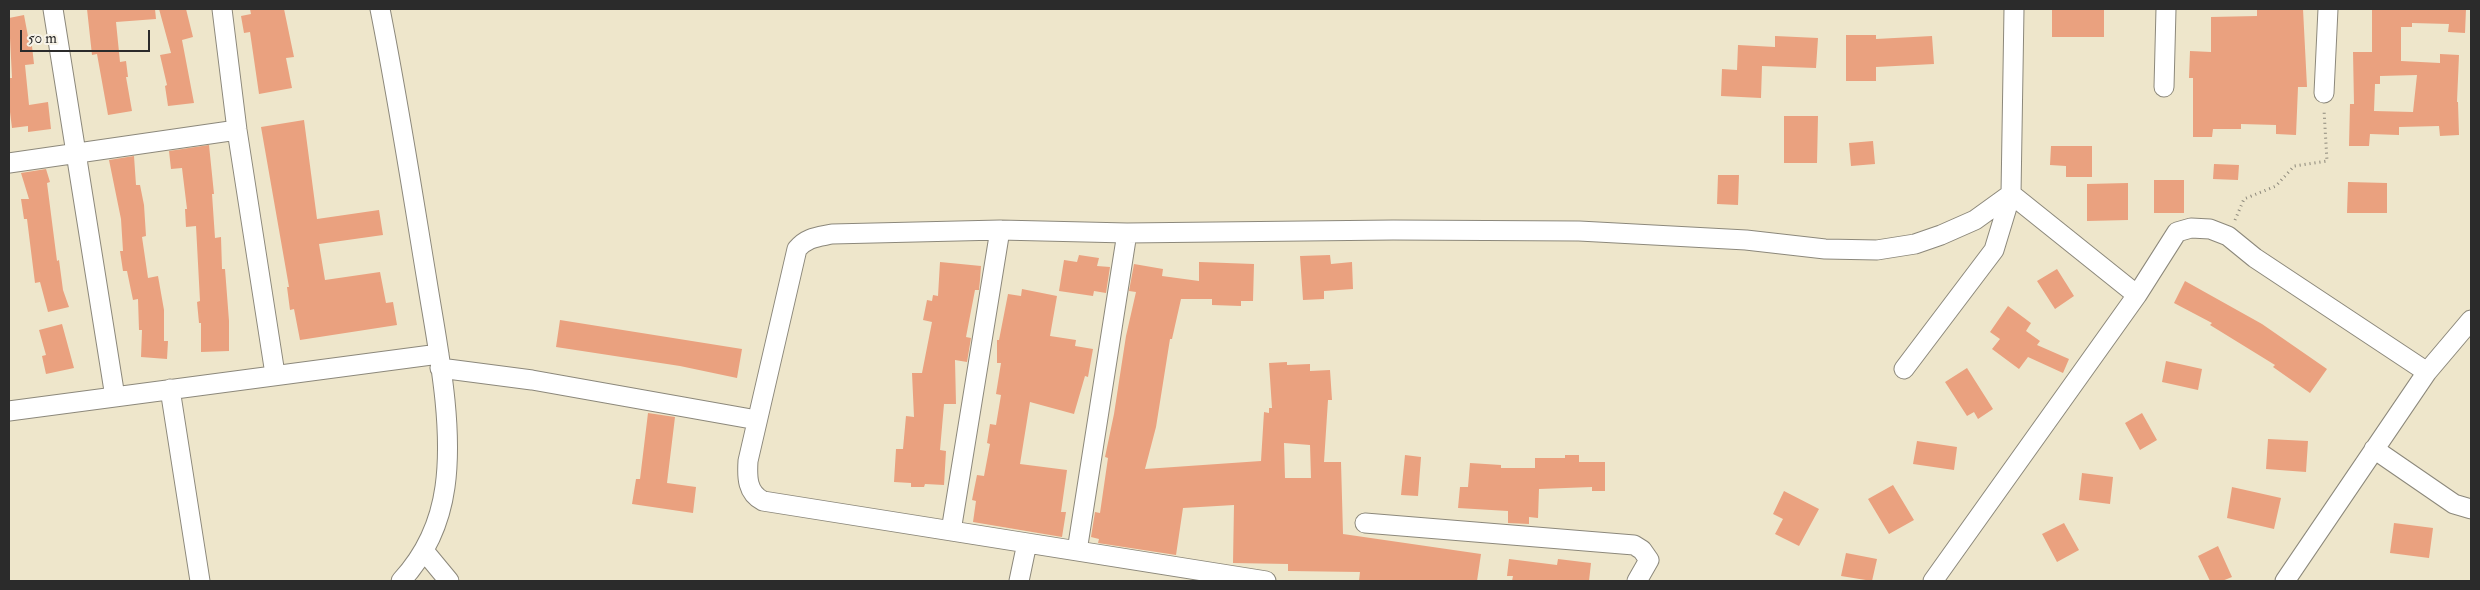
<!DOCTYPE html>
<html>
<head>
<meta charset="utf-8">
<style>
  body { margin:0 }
  #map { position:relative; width:2480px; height:590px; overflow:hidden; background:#eee6cb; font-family:"IM FELL Double Pica",serif }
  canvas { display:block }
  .frame { position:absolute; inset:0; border:10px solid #2b2b2b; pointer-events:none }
  .scale { position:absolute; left:20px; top:30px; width:130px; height:22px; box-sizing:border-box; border:2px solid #2b2b2b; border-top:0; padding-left:6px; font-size:15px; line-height:18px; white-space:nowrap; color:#2b2b2b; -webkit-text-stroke:4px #f7f3e8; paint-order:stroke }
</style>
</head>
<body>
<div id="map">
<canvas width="2480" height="590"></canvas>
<div class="frame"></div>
<div class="scale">50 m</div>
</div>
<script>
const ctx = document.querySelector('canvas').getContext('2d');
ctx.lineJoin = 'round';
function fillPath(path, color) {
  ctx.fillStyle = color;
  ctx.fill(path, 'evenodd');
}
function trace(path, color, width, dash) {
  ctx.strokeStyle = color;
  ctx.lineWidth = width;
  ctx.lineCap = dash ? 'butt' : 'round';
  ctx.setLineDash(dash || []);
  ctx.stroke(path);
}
const building = new Path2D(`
  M87,9H155L156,19L116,22L120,62L126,61L128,77H126L132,111L108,115L97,54L92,55Z
  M159,9H186L193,37L182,40L194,103L168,106L165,86L167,85L160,55L171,53Z
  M250,9H284L294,57L286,58L292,88L259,94L250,32L244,33L241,16L251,14Z
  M2052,9H2104V37H2052Z
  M2257,9H2303L2307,87H2298L2296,135L2276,134V125L2241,124V129H2213L2212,137H2193V78H2189L2190,51L2211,52V17L2257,16Z
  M2372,9H2466L2465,33L2448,32L2449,24L2412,23V27H2401V61L2440,63V54L2459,55L2457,102H2458L2459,135L2440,136L2439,126L2399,127V135L2370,134L2369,146H2349L2350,104H2354L2353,52H2372ZM2417,75L2413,112L2374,111L2375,84H2380V76Z
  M24,15L30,47L32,46L34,64L25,65L29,105L48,102L51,129L28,132V126L12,128L9,104V78H12L9,18Z
  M1846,35H1876V39L1932,36L1934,64L1876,67V81H1846Z
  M1775,36L1818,38L1816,68L1762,66L1761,98L1721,96L1722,69L1737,70L1738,45L1775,47Z
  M1784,116H1818L1817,163H1784Z
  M304,120L317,219L379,210L383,235L319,244L325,280L380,272L386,303L393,302L397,325L300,340L294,309L290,310L287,287H289L261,127Z
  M1873,141L1875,164L1851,166L1849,143Z
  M209,145L214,194H212L215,238L221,237L222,269H225L229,321V351L201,352V323H199L197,302L200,301L196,226L186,227L185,209H187L182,168L171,169L169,151Z
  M2051,146H2092V177H2066V166L2050,165Z
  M134,156L136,185H140L144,205L146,236L142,237L148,278L158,276L164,310V341H168L167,359L141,357L142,330H139L138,299L133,300L127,271H123L120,251H123L121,219L109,160Z
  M2214,164L2239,165L2238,180L2213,179Z
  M46,169L50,182L47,183L57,261L59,260L63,290L69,307L48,312L40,282L35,283L27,219H24L21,199H29L21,173Z
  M1718,175H1739L1738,205L1717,204Z
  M2154,180H2184V213H2154Z
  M2348,182L2387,183V213H2347Z
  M2128,183V220L2087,221V184Z
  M1079,255L1099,258L1097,266L1110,267L1106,293L1094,291L1093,296L1059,291L1064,260L1077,262Z
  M1330,255L1331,264L1352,262L1353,289L1324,291V299L1303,300L1300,256Z
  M940,262L981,266L980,280L979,290H975L966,337L971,338L967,362L955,360L956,404H944L940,450L946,451L944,485L925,484L924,487H911V483L894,482L896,449H903L906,416L914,417L912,373H922L932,322L923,320L927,300L932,301L933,295L938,296Z
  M1199,262L1254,264L1253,301H1241V306L1212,305V299H1181L1172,339H1170L1156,427L1145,469L1261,461L1264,412L1269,413V408H1272L1269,363L1287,362V365L1310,364V371L1330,370L1332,400H1328L1324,462H1341L1343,534L1481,554L1477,581H1359L1360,572L1288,571V564L1233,563L1234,505L1183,508L1176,555L1098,543L1099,539L1091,537L1095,512L1100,513L1108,458L1105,457L1114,414L1126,336L1136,292L1129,291L1134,264L1163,269L1162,276L1199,281ZM1284,443L1310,445L1311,478H1285Z
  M2057,269L2074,296L2055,309L2037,281Z
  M2185,281L2262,324L2327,369L2310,393L2273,367L2275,365L2210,325L2212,323L2174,303Z
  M1022,289L1057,296L1050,336L1076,340L1075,346L1093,349L1088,377L1085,376L1074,414L1030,402L1020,464L1067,470L1061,512H1066L1062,537L973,522L976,501L972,500L977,475L984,476L990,444L987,443L990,424L996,425L1001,395L996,394L1001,363H997V340H999L1008,294L1021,296Z
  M2008,306L2031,323L2026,331L2040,341L2037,345L2069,359L2063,373L2028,357L2019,369L1992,349L2000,339L1990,332Z
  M560,320L742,349L737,378L680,366L556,347Z
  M62,324L74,368L46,374L42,356L46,355L39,330Z
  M2166,361L2202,369L2198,390L2162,382Z
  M1967,368L1993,409L1978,419L1974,412L1967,416L1945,382Z
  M648,413L675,417L667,483L696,487L693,513L632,504L636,479H640Z
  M2142,413L2157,440L2140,450L2125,423Z
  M2268,439L2308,441L2306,472L2266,469Z
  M1917,441L1957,447L1954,470L1913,464Z
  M1405,455L1421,457L1418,496L1401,495Z
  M1565,455H1579V462H1605V491H1592V487L1539,489L1538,518L1529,517V524L1508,523V511L1458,508L1460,487H1468L1470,463L1501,465V468H1535V458H1565Z
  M2082,473L2113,477L2110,504L2079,500Z
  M1893,485L1914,520L1889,534L1868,499Z
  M2232,487L2281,498L2274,529L2227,518Z
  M1784,491L1819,509L1799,546L1775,534L1783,519L1773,514Z
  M2064,523L2079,550L2057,562L2042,534Z
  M2394,523L2433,528L2429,558L2390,553Z
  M2218,546L2232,577L2222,581H2210L2198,556Z
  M1846,553L1877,559L1872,581L1841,576Z
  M1509,559L1557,565L1558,559L1591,563L1589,581H1512L1513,576H1507Z`);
const path = new Path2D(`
  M2235,220L2244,199L2276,186L2294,166L2327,161L2324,110`);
const minor = new Path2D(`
  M53,9L115,397
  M222,9L237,130L275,374
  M380,9C398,99 412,190 427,281C437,344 454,423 445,487C440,523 425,555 401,581
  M2164,87L2166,9
  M2324,93L2328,9
  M9,163L237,130
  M2011,194L2137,295
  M440,368L532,380L757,420
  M1904,369L1994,250L2011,194L2014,9
  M170,389L200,581
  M9,411L439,354
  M2374,449L2454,504L2471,509
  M1365,523L1634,545L1642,550L1649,560L1637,581
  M951,531L1000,230
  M1077,551L1127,233
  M425,552L449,581
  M1019,581L1027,543
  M1266,581L763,501C747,493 747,477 748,461L797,249C807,237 818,237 832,234L1000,230L1127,233L1393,230L1579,231L1746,240L1825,249L1877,250L1915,244L1941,235L1975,220L2011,194
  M1933,581L2137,295L2177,232L2191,228L2210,229L2228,236L2255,258L2427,372
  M2285,581L2427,372L2471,320`);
fillPath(building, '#eaa17f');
trace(minor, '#8c887b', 21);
trace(path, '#8c887b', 3, [1, 4]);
trace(minor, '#fff', 19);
</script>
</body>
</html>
